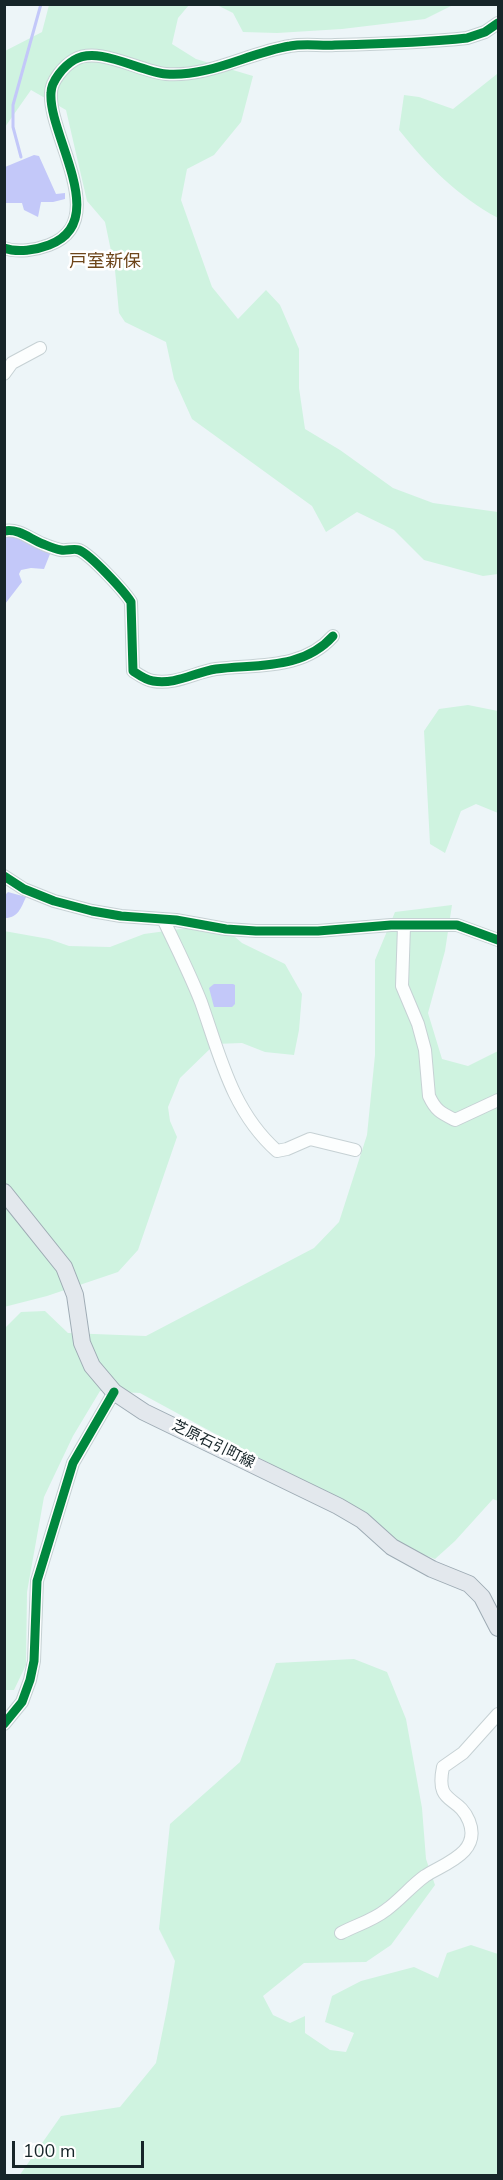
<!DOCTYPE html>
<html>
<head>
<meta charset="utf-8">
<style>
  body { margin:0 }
  #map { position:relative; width:503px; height:2180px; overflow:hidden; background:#edf5f8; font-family:"Nunito Sans",sans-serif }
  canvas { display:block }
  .frame { position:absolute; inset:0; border:6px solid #172529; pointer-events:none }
  .scale { position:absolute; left:12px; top:2141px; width:132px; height:27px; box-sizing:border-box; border:3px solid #172529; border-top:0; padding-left:8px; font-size:18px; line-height:21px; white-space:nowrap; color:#172529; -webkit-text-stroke:4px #fff; paint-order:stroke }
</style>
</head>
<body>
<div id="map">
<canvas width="503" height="2180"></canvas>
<div class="frame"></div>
<div class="scale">100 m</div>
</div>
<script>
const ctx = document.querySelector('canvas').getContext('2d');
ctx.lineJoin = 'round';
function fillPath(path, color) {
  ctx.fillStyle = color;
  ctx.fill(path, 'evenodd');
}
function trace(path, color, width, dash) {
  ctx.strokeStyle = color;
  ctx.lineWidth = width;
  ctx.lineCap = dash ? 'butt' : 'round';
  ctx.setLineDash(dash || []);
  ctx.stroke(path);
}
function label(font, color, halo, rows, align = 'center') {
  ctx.font = font + ' "Nunito Sans","Noto Sans JP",sans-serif';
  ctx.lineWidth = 5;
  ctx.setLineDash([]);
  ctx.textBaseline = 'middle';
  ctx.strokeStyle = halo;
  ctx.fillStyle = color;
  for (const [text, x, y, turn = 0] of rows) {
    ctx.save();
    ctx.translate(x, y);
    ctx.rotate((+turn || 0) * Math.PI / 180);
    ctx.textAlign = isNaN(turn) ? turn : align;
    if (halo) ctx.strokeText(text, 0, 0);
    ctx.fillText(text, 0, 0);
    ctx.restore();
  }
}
const green = new Path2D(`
  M49,5H189L178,18L172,44L196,59L253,76L241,122L214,155L187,169L181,200L212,287L238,319L266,290L280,305L299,349V388L305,429L340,450L393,488L433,503L498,512V574L483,576L424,560L394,530L357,512L326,532L312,506L192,419L174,379L166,342L125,322L119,313L115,270L105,222L87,201L66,110L31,90L5,127V51L42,32Z
  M217,5H453L425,19L342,29L277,33L243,32L233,13Z
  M498,70V218C456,195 429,167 399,130L404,95L419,97L453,109L497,74Z
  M468,705L498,711V813L476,804L461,811L445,853L430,844L424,731L439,709Z
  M452,905L445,951L428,1013L442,1059L468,1066L498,1051V1501L493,1499L455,1541L435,1559L367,1533L291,1475L140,1393L100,1391L73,1436L44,1497L27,1592L26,1665L14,1690H5L4,1329L21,1312L45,1311L68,1333L146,1336L314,1248L339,1222L367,1135L375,1055V960L395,912Z
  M188,928L226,929L242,943L285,964L302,994L299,1030L294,1055L265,1052L242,1043L215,1044L180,1078L168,1107L170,1121L177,1137L138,1250L118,1272L47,1296L4,1307V931L49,939L69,946L110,947L144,934Z
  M354,1659L387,1672L406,1719L422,1808L426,1859L435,1885L391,1945L366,1962L304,1963L263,1996L273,2015L290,2023L305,2016V2033L330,2050L346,2052L354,2033L325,2022L332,1996L361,1981L414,1967L438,1978L447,1953L471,1945L498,1954V2175L19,2176L61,2116L120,2107L156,2063L167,2009L175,1961L159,1929L170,1824L240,1762L276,1663Z`);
const water = new Path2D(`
  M34,155L39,156L56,194L65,193V199L53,202H41L38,217L24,210L22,203H5V167Z
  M14,536L33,543L50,554L44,569L31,568L21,570L19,574L22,582L5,604V537Z
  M8,892L26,897C21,908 18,918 5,918V895Z
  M214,984H233L235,985V1004L232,1007H214L209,988Z`);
const stream = new Path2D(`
  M21,157L13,127V105L41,4`);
const minor = new Path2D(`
  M4,248C18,253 36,250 49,245C112,222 48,135 51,93C51,81 64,66 74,60C98,45 140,72 166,74C211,77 247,53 290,46C305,43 320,46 335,45C379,44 423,43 467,38L485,32L498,23
  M4,374L12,363L40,348
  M4,531C19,528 30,539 43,544C48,546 55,549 61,550C67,551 74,548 79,550C91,555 124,591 131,602L133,671C139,675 146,680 153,681C176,685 195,672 216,669C257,664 303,670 333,636
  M4,876L24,889L54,901L92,911L121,916L176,920L226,929L256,931H318L391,925H457L498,940
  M163,919C176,946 190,974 201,1002C220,1056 232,1111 277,1151L287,1149L310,1139L355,1150
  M404,926L402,986L418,1024L425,1050L429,1096C436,1111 441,1113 455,1120L498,1100
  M4,1724L22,1702L30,1680L34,1661L37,1581L73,1463L114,1392
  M341,1933C356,1925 372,1921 386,1910C400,1900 411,1886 425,1876C443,1864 482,1853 469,1821C458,1794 435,1806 443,1767L463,1753L498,1714`);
const major = new Path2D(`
  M4,1192L64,1267L75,1295L82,1343L92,1366L114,1392L144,1412L338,1506L362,1520L392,1547L432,1569L469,1584L482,1597L498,1628`);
const cycleway = new Path2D(`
  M4,248C18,253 36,250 49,245C112,222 48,135 51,93C51,81 64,66 74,60C98,45 140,72 166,74C211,77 247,53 290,46C305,43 320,46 335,45C379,44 423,43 467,38L485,32L498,23
  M4,531C19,528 30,539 43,544C48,546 55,549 61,550C67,551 74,548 79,550C91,555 124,591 131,602L133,671C139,675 146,680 153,681C176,685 195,672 216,669C257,664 303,670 333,636
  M4,876L24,889L54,901L92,911L121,916L176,920L226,929L256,931H318L391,925H457L498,940
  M4,1724L22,1702L30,1680L34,1661L37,1581L73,1463L114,1392`);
const streetNames = [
  ["芝原石引町線",213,1445,26]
];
const quarterNames = [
  ["戸室新保",105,263]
];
fillPath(green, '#cff3e0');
fillPath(water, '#c3c8f9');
trace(stream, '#c3c8f9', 3);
trace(minor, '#c6d1d4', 14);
trace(major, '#9eabb4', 18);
trace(minor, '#fcfefe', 12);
trace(major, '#e3e8ed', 16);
trace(cycleway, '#00873e', 9);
label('15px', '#172529', '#fff', streetNames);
label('18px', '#6d4519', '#fff', quarterNames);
</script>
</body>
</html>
